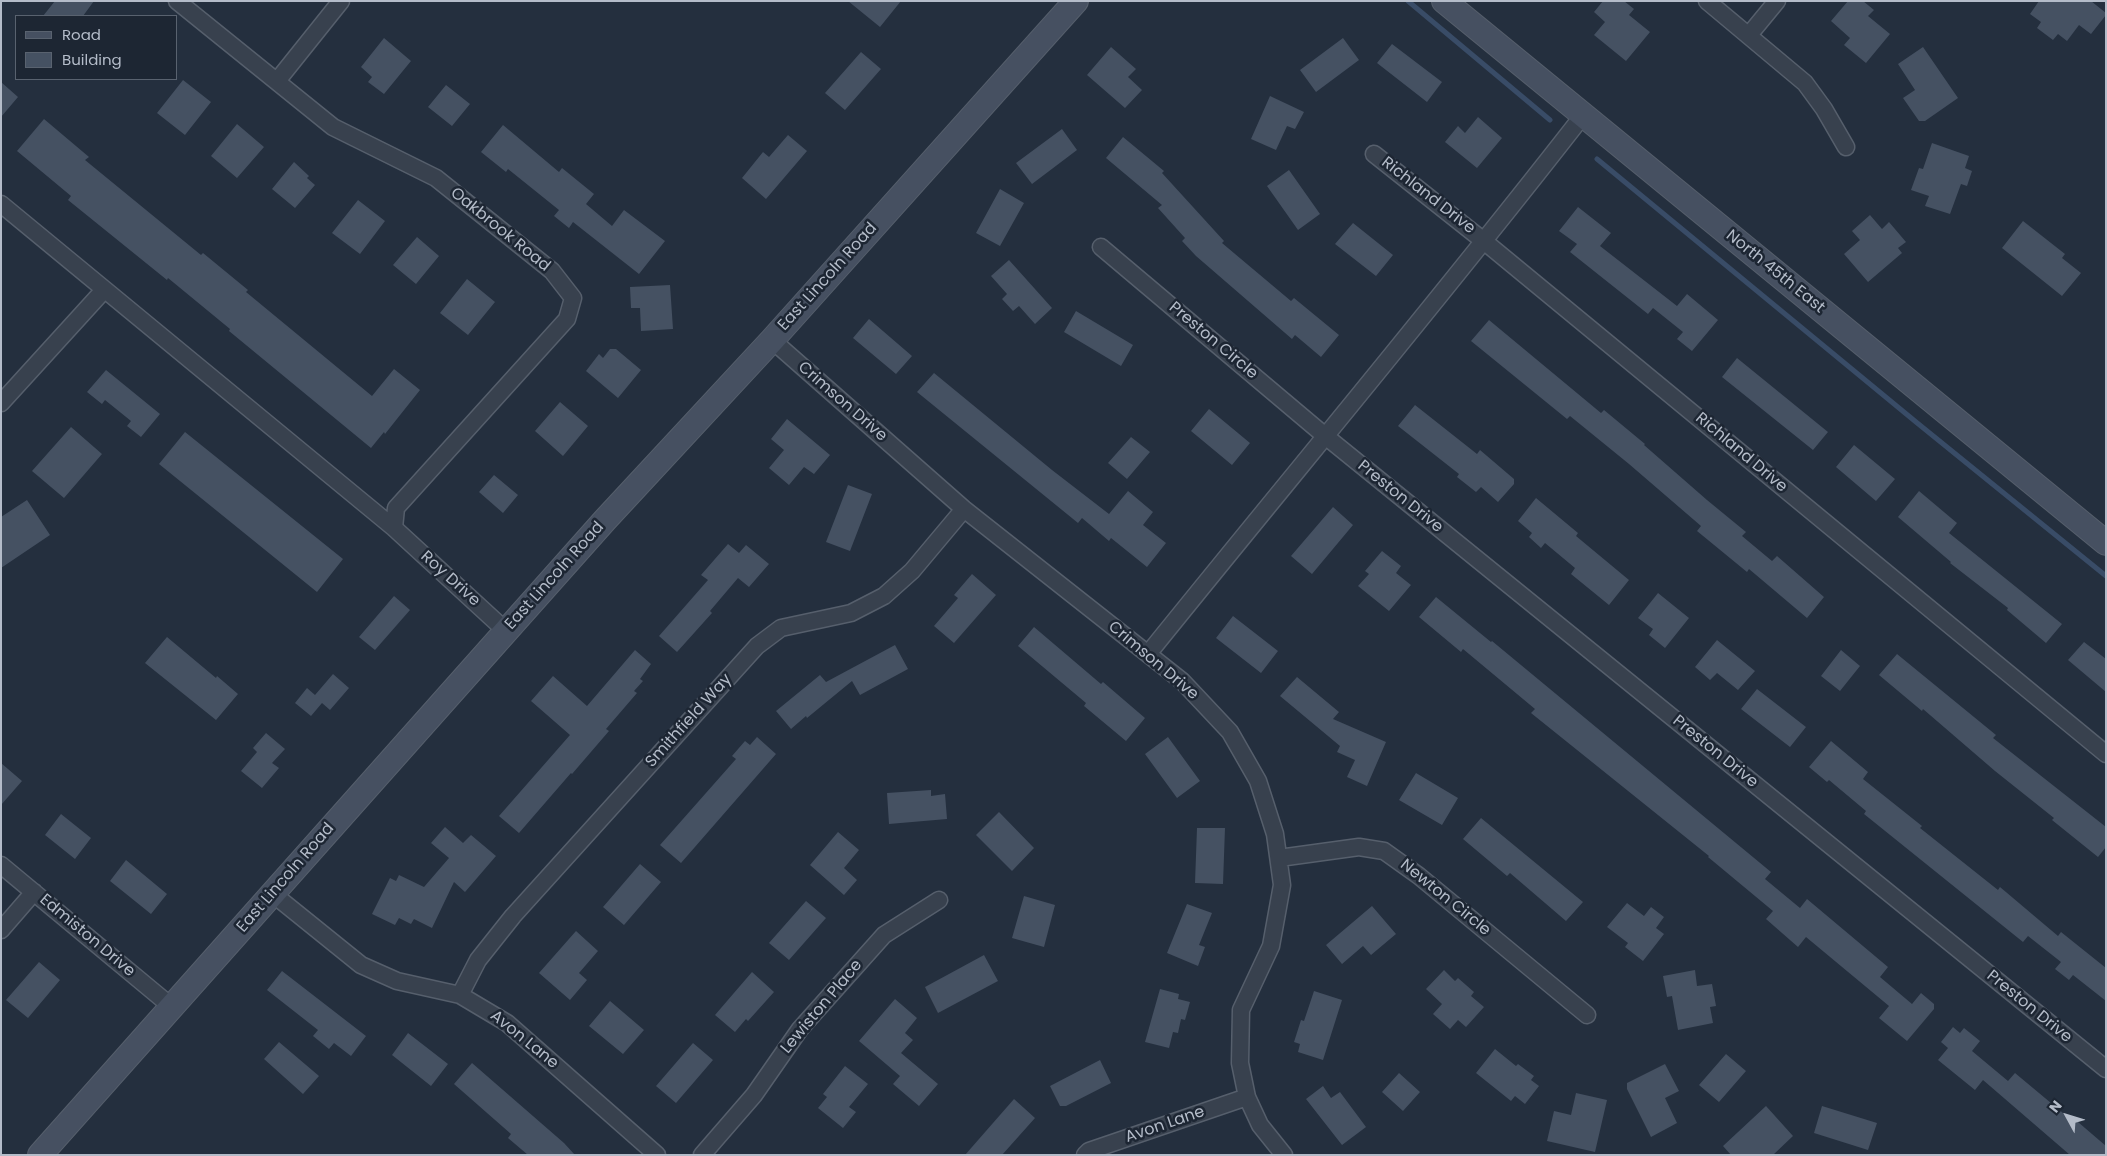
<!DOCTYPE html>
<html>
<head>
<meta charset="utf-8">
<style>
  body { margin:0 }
  #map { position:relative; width:2107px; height:1156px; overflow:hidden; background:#242f3e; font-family:Poppins,sans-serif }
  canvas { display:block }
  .frame { position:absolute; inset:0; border:2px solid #b4bcc9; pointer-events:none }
  .legend { position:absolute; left:15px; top:15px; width:162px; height:65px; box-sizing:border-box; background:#1d2633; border:1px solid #59626f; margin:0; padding:6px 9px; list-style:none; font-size:15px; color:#b4bcc9 }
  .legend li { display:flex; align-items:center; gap:10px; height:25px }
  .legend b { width:25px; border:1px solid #59626f }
  .north { position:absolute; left:2042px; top:1091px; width:50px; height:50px; -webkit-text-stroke:4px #1d2633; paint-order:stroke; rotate:309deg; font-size:14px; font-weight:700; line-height:20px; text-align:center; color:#b4bcc9 }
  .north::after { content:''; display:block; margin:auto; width:18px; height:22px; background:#b4bcc9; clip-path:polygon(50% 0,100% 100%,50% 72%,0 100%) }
</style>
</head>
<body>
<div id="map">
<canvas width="2107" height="1156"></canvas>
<div class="frame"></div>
<ul class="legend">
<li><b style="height:6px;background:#465061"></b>Road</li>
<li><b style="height:14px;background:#455162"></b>Building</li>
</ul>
<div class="north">N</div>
</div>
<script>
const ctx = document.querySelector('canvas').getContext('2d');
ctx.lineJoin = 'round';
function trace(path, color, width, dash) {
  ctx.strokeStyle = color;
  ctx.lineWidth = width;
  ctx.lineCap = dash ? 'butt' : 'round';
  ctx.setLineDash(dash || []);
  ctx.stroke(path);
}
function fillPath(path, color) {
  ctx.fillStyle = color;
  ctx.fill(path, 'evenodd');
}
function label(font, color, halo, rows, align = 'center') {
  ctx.font = font + ' Poppins,sans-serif';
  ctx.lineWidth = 5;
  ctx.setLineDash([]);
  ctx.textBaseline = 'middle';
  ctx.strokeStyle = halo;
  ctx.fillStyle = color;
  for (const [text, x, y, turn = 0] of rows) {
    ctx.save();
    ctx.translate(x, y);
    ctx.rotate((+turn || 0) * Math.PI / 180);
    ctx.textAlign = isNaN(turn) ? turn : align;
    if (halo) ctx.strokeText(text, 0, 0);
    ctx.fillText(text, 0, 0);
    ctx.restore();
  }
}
const stream = new Path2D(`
  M1408,1L1550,120
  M1597,159L1916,422L2106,576`);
const building = new Path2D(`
  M55,1H94L83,16H43Z
  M848,1H901L880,27Z
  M1603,1H1624L1634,9L1629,15L1650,32L1626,61L1594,35L1605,22L1594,12Z
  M1848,1H1863L1874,10L1868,16L1890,34L1866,63L1844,45L1850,38L1831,21Z
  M2039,1H2091L2106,13V15L2091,34L2079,25L2067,41L2058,34L2053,40L2037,28L2041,22L2030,14Z
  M384,38L411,61L384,94L368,82L372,77L361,67Z
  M1343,38L1359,60L1316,92L1300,70Z
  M1392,44L1442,82L1427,102L1377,63Z
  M1111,47L1136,69L1128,77L1142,90L1125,108L1087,75Z
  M1923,47L1958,98L1925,121H1919L1903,98L1915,90L1898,64Z
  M861,52L881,69L845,110L825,93Z
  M183,80L211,102L185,135L157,113Z
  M1,82L18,97L1,117Z
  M446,85L470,104L452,126L428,107Z
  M1270,96L1304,112L1295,129L1287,126L1276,150L1251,139Z
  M1478,117L1502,138L1477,168L1445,142L1458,126L1465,133Z
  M44,119L89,157L85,160L201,255L203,253L248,290L246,292L372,396L394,369L420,390L385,434L384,432L371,448L229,331L230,329L168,278L167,280L68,200L71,196L17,151Z
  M237,124L264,147L237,178L211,156Z
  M503,125L559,172L562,168L594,194L586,204L612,226L624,210L665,241L639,274L573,222L569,228L554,216L559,210L508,169L506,172L481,152Z
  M1062,129L1077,150L1032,184L1016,163Z
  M788,135L807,151L766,199L742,178L763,152L769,157Z
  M1123,137L1164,171L1162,173L1224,241L1222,243L1291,301L1294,298L1339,335L1321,357L1295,335L1292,339L1196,256L1182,241L1185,238L1158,208L1162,205L1106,158Z
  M1932,143L1969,156L1965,168L1972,171L1967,186L1961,184L1950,214L1925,206L1929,196L1911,190L1919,168L1923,169Z
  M294,162L309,176L307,178L315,185L295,208L272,189Z
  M1289,170L1320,214L1298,230L1267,186Z
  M1000,189L1024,203L1000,246L976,233Z
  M358,200L385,221L360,254L332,233Z
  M1578,207L1611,233L1600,246L1677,306L1687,294L1718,320L1692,351L1677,339L1683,332L1653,308L1648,314L1570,252L1577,244L1559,231Z
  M1870,215L1882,229L1889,222L1906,242L1898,248L1902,253L1868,282L1844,254L1860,240L1852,231Z
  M2023,221L2065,254L2062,258L2081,273L2062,296L2002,248Z
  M1353,223L1393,255L1376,276L1335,244Z
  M417,237L439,256L416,284L393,265Z
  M1009,260L1052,308L1035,324L1019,306L1013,311L1002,299L1007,294L991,276Z
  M467,279L495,302L468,335L440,313Z
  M670,285L673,329L641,331L640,308H631L630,287Z
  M1076,311L1133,345L1121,366L1064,332Z
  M869,319L912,356L896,374L853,338Z
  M1489,320L1601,413L1604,410L1645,444L1644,445L1707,500L1746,532L1742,536L1772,561L1777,556L1824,597L1807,618L1749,569L1747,572L1697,531L1701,526L1629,464L1570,416L1567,419L1471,341Z
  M610,349H616L641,370L618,398L586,371L599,354L603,358Z
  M1737,358L1828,432L1813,450L1722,377Z
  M106,370L160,414L141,437L127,426L131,421L105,400L102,404L87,392Z
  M934,373L1052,470L1109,514L1128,491L1153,512L1143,525L1166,543L1147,567L1111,538L1109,541L1082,518L1078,523L917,392Z
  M560,402L588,426L563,456L535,431Z
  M1415,405L1477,454L1480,450L1514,479V484L1498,502L1481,487L1476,492L1457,477L1459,474L1398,426Z
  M1209,409L1250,443L1232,465L1191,431Z
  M787,419L830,455L814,474L804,467L789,485L769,468L784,450L771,439Z
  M71,427L102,454L64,498L32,471Z
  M185,432L343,559L317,592L159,464Z
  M1131,437L1150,452L1127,479L1108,463Z
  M1854,445L1895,479L1876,501L1836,467Z
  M494,475L518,495L503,513L479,492Z
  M848,485L872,494L850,551L826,542Z
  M1919,491L1957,523L1949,533L2062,624L2046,643L2007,610L2008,608L1950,563L1951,562L1898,517Z
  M1536,498L1578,533L1576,536L1629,580L1609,605L1571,574L1575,568L1545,543L1541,548L1529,537L1532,533L1518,521Z
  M27,500L50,535L1,568V517Z
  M1333,507L1353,525L1312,574L1291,556Z
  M728,544L739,553L746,545L769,564L749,587L738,578L710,611L712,613L677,652L659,636L708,580L701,575Z
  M1382,551L1401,566L1396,573L1411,585L1389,611L1358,586L1369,574L1365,571Z
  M972,574L996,595L954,643L934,626L958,598L954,595Z
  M1658,593L1689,618L1665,648L1649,635L1653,629L1638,618Z
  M394,596L410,610L375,650L359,637Z
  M1436,597L1491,642L1492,641L1771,872L1765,879L1800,908L1807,899L1888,967L1880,977L1912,1004L1921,993L1934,1004V1009L1907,1041L1879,1018L1889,1006L1806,937L1798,947L1766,919L1773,911L1708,857L1709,856L1531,713L1535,709L1463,649L1461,652L1419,617Z
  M1233,616L1278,651L1261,673L1216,638Z
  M1034,627L1101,684L1103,682L1145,718L1126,741L1084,706L1086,703L1018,646Z
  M167,637L216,678L217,676L238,694L216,720L145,663Z
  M1717,640L1755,671L1738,690L1717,673L1710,680L1695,667Z
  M2084,642L2106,659V692L2068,660Z
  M895,645L908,669L860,695L852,681L807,718L806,716L791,729L776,711L820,675L826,682Z
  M635,650L651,664L640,679L643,681L634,691L637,693L606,729L609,731L572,774L571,773L519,833L499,816L570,735L531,701L553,676L587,706Z
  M1841,650L1860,666L1840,691L1821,676Z
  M1897,654L1996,735L1993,738L2106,827V847L2098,857L2052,820L2054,818L1995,771L1923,709L1922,711L1879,675Z
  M333,674L349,688L330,710L322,703L311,716L295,703L307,688L315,695Z
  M1297,677L1339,712L1333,719L1386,742L1367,786L1347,777L1355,760L1337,752L1340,746L1280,696Z
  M1757,689L1806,727L1790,747L1741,709Z
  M266,733L285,749L272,763L279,768L262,788L241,771L257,752L253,748Z
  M757,737L776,754L681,863L660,845L736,759L732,756L745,741L750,745Z
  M1168,737L1200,781L1177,798L1145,754Z
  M1831,741L1868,772L1863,779L1922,826L1920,828L1998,890L2000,887L2058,936L2061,932L2106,968V1001L2073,975L2069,980L2055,969L2061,962L2028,936L2023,942L1864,814L1866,811L1829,780L1827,782L1809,767Z
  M1,763L22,781L1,805Z
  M1416,773L1458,798L1442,825L1399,800Z
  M931,790V796L945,794L947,819L889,824L887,793Z
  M999,812L1034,848L1012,871L976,835Z
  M61,814L91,838L75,859L45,835Z
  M1481,818L1583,902L1566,921L1510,873L1507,876L1463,839Z
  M445,827L463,843L471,835L496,856L465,892L454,882L432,928L414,919L411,924L399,918L395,925L372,914L390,878L396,881L399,875L424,887L449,858L431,843Z
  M1197,828H1225L1223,884L1195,883Z
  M838,832L859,850L844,868L857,880L844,895L810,865Z
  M126,860L167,894L151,914L110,881Z
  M640,864L661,882L624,925L603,907Z
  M1024,896L1055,905L1044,947L1012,938Z
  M806,901L826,918L789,960L769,943Z
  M1627,903L1644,916L1651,907L1664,917L1656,928L1664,934L1643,961L1625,947L1628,943L1607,927Z
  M1187,904L1212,913L1199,945L1205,947L1198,966L1167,953Z
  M1372,906L1396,934L1371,955L1363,946L1342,964L1326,945Z
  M576,931L598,951L579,973L587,980L570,1000L539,973Z
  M984,955L998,981L938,1013L925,987Z
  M39,962L60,980L28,1018L6,1000Z
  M1444,970L1455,981L1458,978L1474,992L1471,996L1484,1007L1466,1027L1458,1020L1450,1029L1433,1014L1442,1004L1426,989Z
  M1695,970L1697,986L1712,984L1716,1006L1710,1007L1713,1023L1678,1030L1672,996L1667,997L1663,976Z
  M282,971L366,1036L351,1056L334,1043L329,1049L313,1036L318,1030L267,990Z
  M752,972L774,992L748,1021L746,1019L735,1032L715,1015Z
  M1160,989L1179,994L1178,999L1190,1002L1185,1020L1181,1019L1178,1033L1173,1032L1169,1048L1145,1042Z
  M1314,991L1342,1000L1323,1060L1298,1052L1300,1044L1294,1042L1301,1020L1304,1021Z
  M895,999L917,1018L905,1033L913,1040L901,1053L938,1084L919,1106L893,1084L900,1076L859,1041Z
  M610,1001L644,1030L623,1054L589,1026Z
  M1953,1027L1960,1033L1964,1028L1980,1041L1972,1051L2008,1081L2015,1073L2069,1118L2071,1116L2106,1146V1155H2070L1983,1080L1975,1090L1938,1060L1948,1048L1941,1042Z
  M408,1033L448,1064L431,1086L392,1055Z
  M279,1042L319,1076L303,1094L264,1059Z
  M693,1043L713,1060L676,1103L656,1086Z
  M1495,1049L1516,1066L1518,1064L1534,1076L1531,1080L1539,1086L1525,1104L1515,1096L1511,1101L1476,1073Z
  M1726,1054L1746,1071L1719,1102L1699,1085Z
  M1100,1060L1111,1083L1066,1106H1060L1050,1086Z
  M472,1063L564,1143L575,1155H528L508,1138L511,1134L454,1084Z
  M1665,1064L1679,1091L1665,1098L1677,1123L1651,1137L1627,1089V1083Z
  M845,1066L868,1084L849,1107L856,1112L843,1128L818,1108L827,1097L823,1094Z
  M1399,1073L1420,1092L1403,1111L1382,1092Z
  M1323,1086L1331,1098L1340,1092L1366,1127L1342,1145L1306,1099Z
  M1576,1093L1607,1100L1595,1152L1547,1141L1554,1111L1571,1115Z
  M1014,1099L1035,1118L1002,1155H965Z
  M1766,1106L1793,1136L1773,1155H1731L1723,1146Z
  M1822,1106L1877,1123L1868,1150L1814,1133Z`);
const street = new Path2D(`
  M177,1L333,127L436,178L552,271L573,298L567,319L396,508L394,528
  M1707,1L1805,83L1824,109L1846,147
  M1749,35L1777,1
  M277,81L341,1
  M1374,154L1485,242L2106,754
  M1,204L394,528L506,631
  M1101,247L1324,435L2106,1069
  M772,340L964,509L1182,681L1230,732L1258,781L1275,834L1282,885L1271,946L1241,1010L1240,1063L1247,1097L1260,1125L1284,1155
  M1,403L104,290
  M1148,654C1293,474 1442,297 1584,114
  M1279,858L1359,847L1384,851L1419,876L1587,1015
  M1,865L172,1007
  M273,894L361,965L397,981L460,995L507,1023L657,1155
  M1,930L34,892
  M460,995L478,960L513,916L757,646L781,628L851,613L884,596L912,571L964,509
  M702,1155L754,1095L800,1029L884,935L939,900
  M1085,1155L1089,1151L1247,1097`);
const secondary = new Path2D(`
  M1444,1L2106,543
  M40,1155L605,520L772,340L1076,1`);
const streetNames = [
  ["Richland Drive",1428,196,38],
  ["Oakbrook Road",500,230,39],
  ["North 45th East",1775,272,39],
  ["East Lincoln Road",828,277,-48],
  ["Preston Circle",1213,341,40],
  ["Crimson Drive",842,402,41],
  ["Richland Drive",1741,453,40],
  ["Preston Drive",1400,497,39],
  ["East Lincoln Road",555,576,-48],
  ["Roy Drive",450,579,42],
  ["Crimson Drive",1153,661,40],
  ["Smithfield Way",689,721,-48],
  ["Preston Drive",1715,752,39],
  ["East Lincoln Road",286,878,-49],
  ["Newton Circle",1445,898,39],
  ["Edmiston Drive",87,936,40],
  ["Lewiston Place",822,1007,-50],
  ["Preston Drive",2029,1007,39],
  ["Avon Lane",524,1040,39],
  ["Avon Lane",1165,1125,-19]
];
trace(stream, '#394c67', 5);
fillPath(building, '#455162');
trace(street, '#565f6c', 19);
trace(secondary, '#565f6c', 26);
trace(street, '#38414e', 16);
trace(secondary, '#465061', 24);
label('16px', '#b4bcc9', '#1d2633', streetNames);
</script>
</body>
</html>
